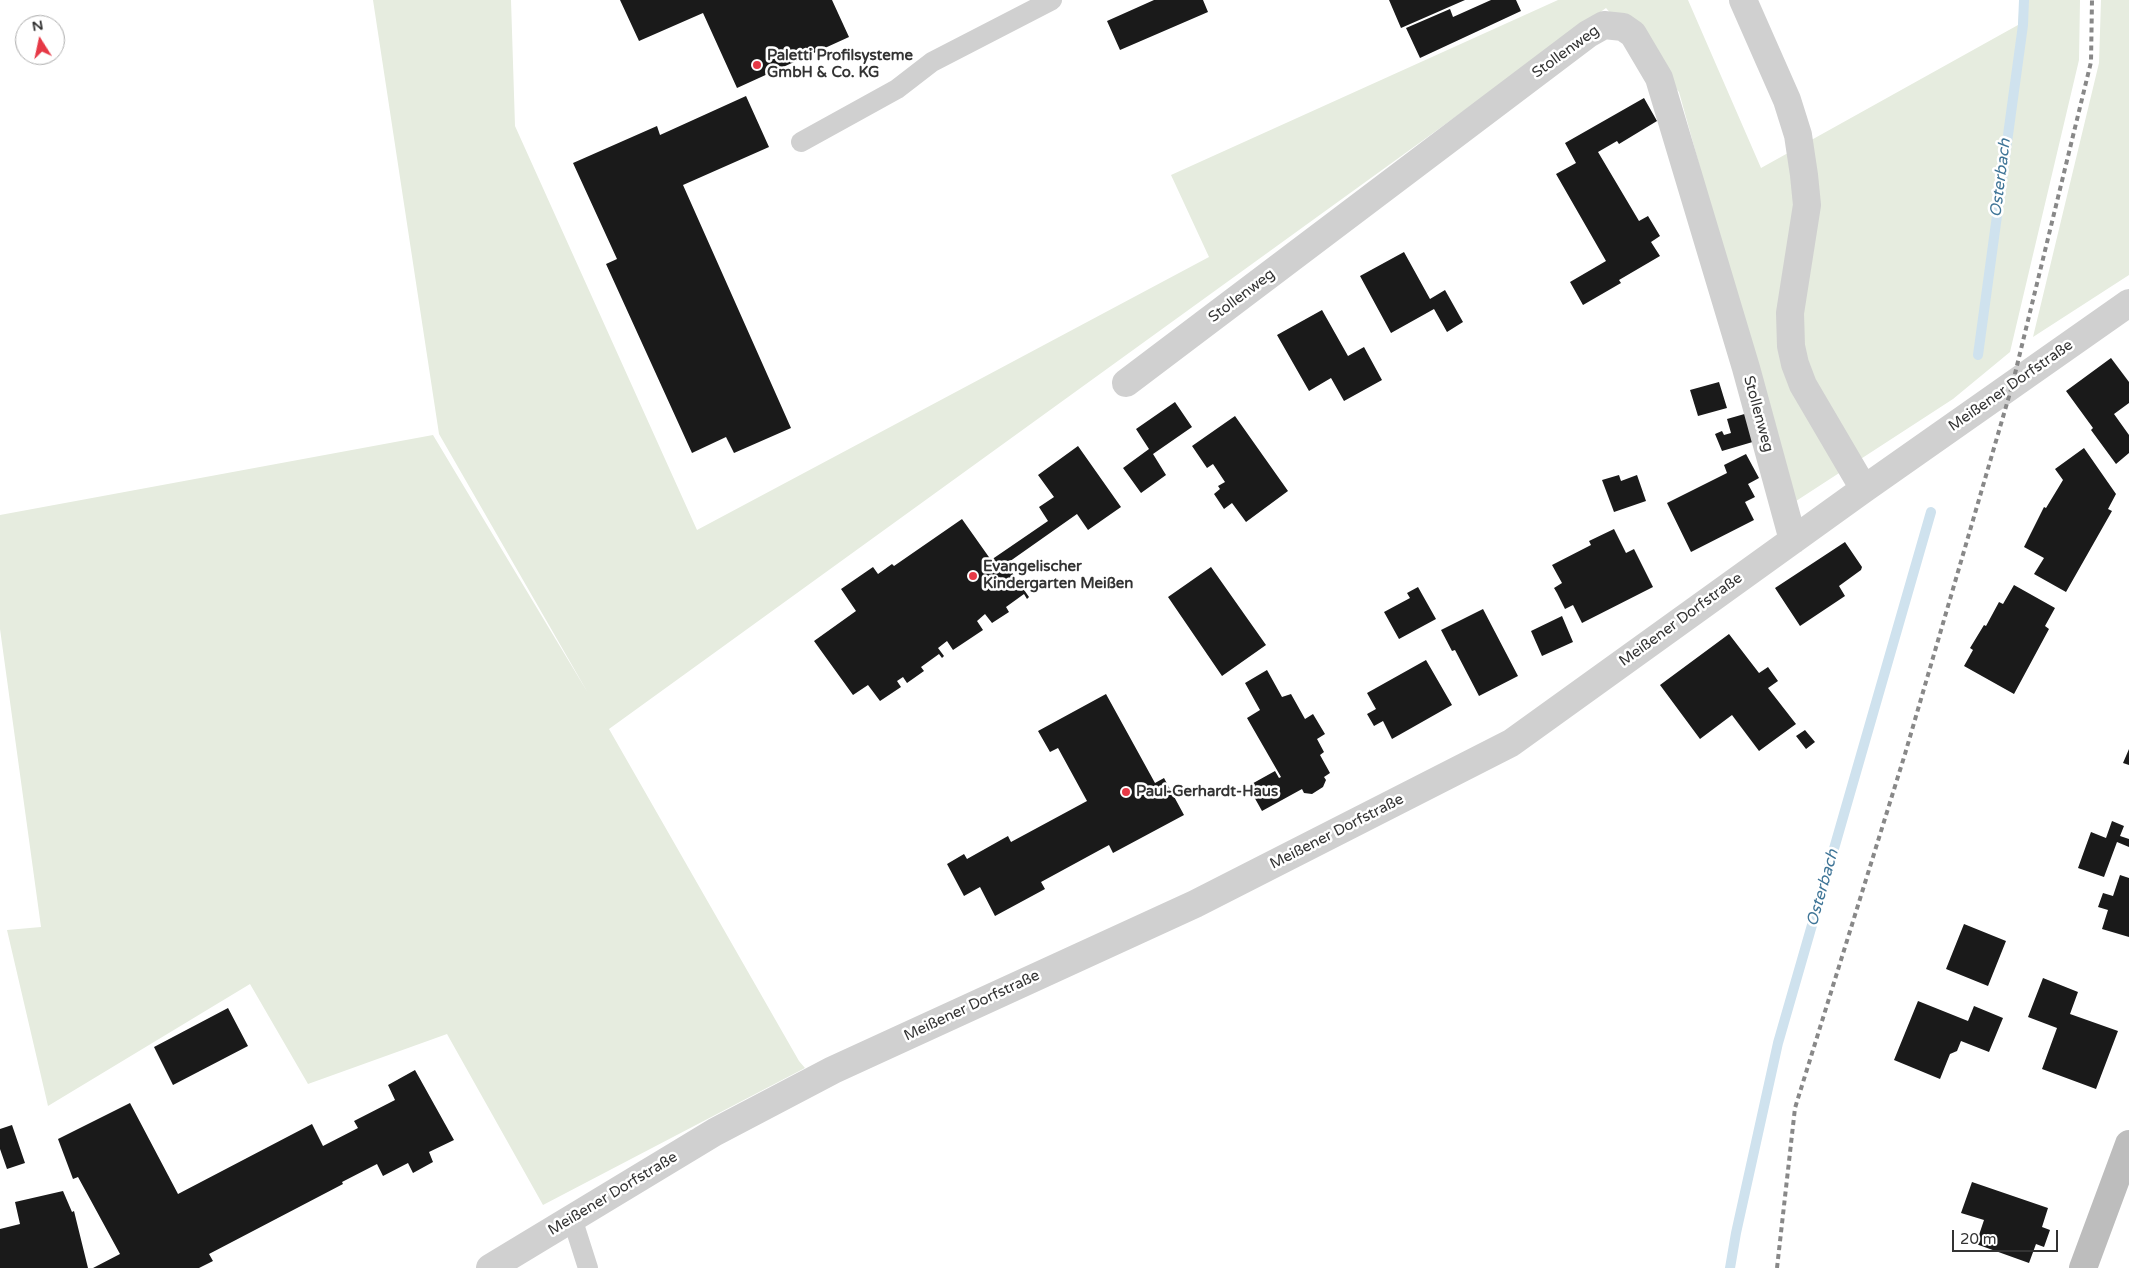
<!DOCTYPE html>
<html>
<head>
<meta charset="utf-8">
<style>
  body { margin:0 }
  #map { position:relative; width:2129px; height:1268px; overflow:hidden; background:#fff; font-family:"Varela Round",sans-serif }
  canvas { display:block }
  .north { position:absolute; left:15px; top:15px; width:50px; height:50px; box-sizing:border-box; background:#fff; border:1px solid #adadad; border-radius:50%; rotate:350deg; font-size:14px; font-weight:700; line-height:20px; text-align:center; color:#333 }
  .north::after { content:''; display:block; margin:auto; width:18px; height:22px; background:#e63946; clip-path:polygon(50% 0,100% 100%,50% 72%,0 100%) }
  .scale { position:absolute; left:1952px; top:1230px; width:106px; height:22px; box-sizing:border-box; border:2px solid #333; border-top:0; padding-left:6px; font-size:15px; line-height:18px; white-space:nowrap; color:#333; -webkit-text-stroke:4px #fff; paint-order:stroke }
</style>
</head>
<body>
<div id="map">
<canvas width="2129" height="1268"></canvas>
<div class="north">N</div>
<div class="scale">20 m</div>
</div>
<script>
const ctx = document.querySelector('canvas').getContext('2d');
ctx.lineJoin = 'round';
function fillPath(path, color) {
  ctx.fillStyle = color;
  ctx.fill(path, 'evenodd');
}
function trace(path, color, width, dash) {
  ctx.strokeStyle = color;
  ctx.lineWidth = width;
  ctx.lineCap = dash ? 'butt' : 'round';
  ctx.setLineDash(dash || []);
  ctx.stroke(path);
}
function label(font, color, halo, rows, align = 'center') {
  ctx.font = font + ' "Varela Round",sans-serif';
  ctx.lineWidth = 5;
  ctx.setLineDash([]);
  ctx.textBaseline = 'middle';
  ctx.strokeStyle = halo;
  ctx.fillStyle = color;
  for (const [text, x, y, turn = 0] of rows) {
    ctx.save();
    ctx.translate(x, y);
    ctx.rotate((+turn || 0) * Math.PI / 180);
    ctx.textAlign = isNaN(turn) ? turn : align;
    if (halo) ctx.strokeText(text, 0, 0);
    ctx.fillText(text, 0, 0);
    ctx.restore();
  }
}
const green = new Path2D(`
  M373,0H511L515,126L697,530L1209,257L1171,175L1558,0H1688L1761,168L2018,25L2020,0H2080L2079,60L2010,352L1953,399L1793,503L1679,92L1606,8L609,729L799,1061L805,1068L543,1205L447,1034L308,1084L250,984L48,1106L7,930L41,927L0,629V515L433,435L588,693L439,434Z
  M2101,0H2129V275L2033,337L2099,63Z`);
const stream = new Path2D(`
  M1978,355L2023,25L2024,0
  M1730,1268L1736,1233L1778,1043L1931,512`);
const building = new Path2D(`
  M620,0H832L849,37L737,88L703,13L639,41Z
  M1154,0H1203L1208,12L1120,50L1107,21Z
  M1389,0H1465L1401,28Z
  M1491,0H1516L1521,11L1420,58L1406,28L1450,9L1453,17Z
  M746,96L769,147L683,185L791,428L734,453L726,437L692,453L606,264L617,259L573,163L657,126L660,135Z
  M1644,98L1657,121L1619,144L1617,141L1598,152L1639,221L1648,216L1660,236L1651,242L1660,256L1619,280L1621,283L1583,305L1570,282L1606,261L1556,174L1576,163L1565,143Z
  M1404,252L1430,299L1445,290L1463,322L1447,332L1434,309L1391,333L1360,276Z
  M1322,310L1348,356L1364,347L1382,380L1344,401L1331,378L1309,391L1277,335Z
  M2111,358L2129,382V403L2114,414L2129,435V453L2116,464L2091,430L2093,428L2066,391Z
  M1719,382L1727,408L1698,416L1690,390Z
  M1175,402L1192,427L1153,454L1166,475L1141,493L1123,468L1149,449L1136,429Z
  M1748,413L1756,441L1722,451L1715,434L1722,431L1724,435L1731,433L1727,419Z
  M1235,416L1288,491L1246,522L1232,503L1224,509L1214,494L1220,489L1218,486L1225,482L1213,464L1207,468L1192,446Z
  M1078,446L1121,507L1088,530L1077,514L1006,564L1029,597L1027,599L1024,594L1006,607L1009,612L992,623L985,614L977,621L983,630L953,650L947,641L938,648L944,656L942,658L939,654L921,667L924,671L907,683L903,677L897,681L901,687L880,701L868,685L853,695L814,641L856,611L841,589L873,567L878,574L892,564L894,566L962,519L991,560L1048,521L1039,507L1054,497L1038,475Z
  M2084,448L2116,494L2108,509L2112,511L2066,592L2034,574L2044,558L2024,547L2044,507L2046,508L2063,480L2055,469Z
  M1746,454L1759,478L1748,484L1755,497L1745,502L1754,520L1691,552L1667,503L1727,473L1724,465Z
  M1619,475L1621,481L1637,475L1646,501L1614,512L1602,480Z
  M1614,529L1626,553L1634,549L1653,587L1582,623L1573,605L1565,609L1557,593L1554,588L1562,583L1552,565L1591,545L1589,541Z
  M1845,542L1862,567L1861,570L1839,586L1845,596L1800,626L1775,588Z
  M1211,567L1266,645L1222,676L1168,597Z
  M2014,585L2055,608L2045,626L2049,629L2014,694L1964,666L1973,650L1970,648L1984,625L1986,626L1999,602L2003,604Z
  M1418,587L1436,619L1399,639L1384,612L1410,598L1407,593Z
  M1483,609L1518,676L1479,696L1455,650L1452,651L1441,630Z
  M1562,616L1573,642L1542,656L1531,631Z
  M1729,634L1759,673L1768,667L1778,681L1768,688L1796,724L1759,751L1732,715L1700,739L1660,685Z
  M1426,660L1452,705L1392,739L1383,721L1374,726L1367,714L1376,709L1367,693Z
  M1267,670L1282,697L1291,694L1305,719L1313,714L1325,734L1317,739L1324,752L1320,755L1330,773L1324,777L1326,780L1323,787L1312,794L1304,793L1302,789L1262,811L1248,786L1275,771L1279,778L1281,777L1247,718L1260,710L1245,683Z
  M1106,694L1155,783L1164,778L1184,815L1113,853L1109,845L1041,882L1045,889L995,916L980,887L964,896L947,864L964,854L967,859L1008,836L1011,842L1087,801L1058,748L1050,752L1038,731Z
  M1805,730L1815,742L1806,749L1796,736Z
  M2129,749V765L2123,763Z
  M2112,821L2124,826L2120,836L2129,839V847L2117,842L2104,877L2078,868L2091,832L2106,838Z
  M2120,875L2129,878V937L2102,929L2108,910L2098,907L2103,893L2113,896Z
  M1964,924L2006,941L1988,986L1946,969Z
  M2043,978L2078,992L2070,1014L2118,1031L2096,1089L2042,1069L2057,1028L2028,1017Z
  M1918,1001L1968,1021L1974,1006L2003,1018L1989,1052L1961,1041L1957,1051L1950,1054L1940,1079L1894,1060Z
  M228,1008L248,1046L173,1085L154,1047Z
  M415,1070L454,1140L429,1152L433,1162L413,1173L408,1163L383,1176L377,1164L342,1182L343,1184L209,1254L213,1261L199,1268H93L120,1254L78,1177L73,1179L58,1139L130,1103L178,1194L312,1124L323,1146L358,1128L354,1121L395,1100L388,1085Z
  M12,1125L25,1163L7,1169L0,1149V1129Z
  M1972,1182L2048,1208L2042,1227L2050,1230L2044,1247L2036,1244L2029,1263L1976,1244L1984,1220L1961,1213Z
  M63,1191L72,1212L74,1211L88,1268H0V1229L20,1224L15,1202Z`);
const lane = new Path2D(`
  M801,142L897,89L932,62L1052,0
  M572,1218L588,1268`);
const street = new Path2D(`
  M1743,0L1787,100L1798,135L1804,175L1807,205L1790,313L1791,346L1795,364L1803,385L1864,489
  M1126,383L1588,34L1604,25L1623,27L1633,34L1659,78L1746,368L1793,540
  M490,1268L715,1132L833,1070L1195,904L1511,743L1864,489L2129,303`);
const secondary = new Path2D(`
  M2083,1268L2129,1144`);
const rail = new Path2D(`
  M1777,1268L1795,1108L1905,754L2012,386L2091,62L2092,0`);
const markers = [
  [757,65,5,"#e63946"],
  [973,576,5,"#e63946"],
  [1126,792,5,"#e63946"]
];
const streetNames = [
  ["Stollenweg",1566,52,-36],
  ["Stollenweg",1242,296,-37],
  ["Meißener Dorfstraße",2011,386,-35],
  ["Stollenweg",1758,414,75],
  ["Meißener Dorfstraße",1681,620,-36],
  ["Meißener Dorfstraße",1337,832,-27],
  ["Meißener Dorfstraße",972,1006,-25],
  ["Meißener Dorfstraße",613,1194,-31]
];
const poiNames = [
  ["Paletti Profilsysteme",767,56],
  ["GmbH & Co. KG",767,73],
  ["Evangelischer",983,567],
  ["Kindergarten Meißen",983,584],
  ["Paul-Gerhardt-Haus",1136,792]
];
const waterNames = [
  ["Osterbach",2001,178,-83],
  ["Osterbach",1823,888,-74]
];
fillPath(green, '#e6ecdf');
trace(stream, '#cfe2ee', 10);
fillPath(building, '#1a1a1a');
trace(lane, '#d0d0d0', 20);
trace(street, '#d0d0d0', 28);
trace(secondary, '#bdbdbd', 28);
trace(rail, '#888', 4, [5, 4]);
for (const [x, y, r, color] of markers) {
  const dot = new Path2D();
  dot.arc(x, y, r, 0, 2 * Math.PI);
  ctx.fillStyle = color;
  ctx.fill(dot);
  trace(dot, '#fff', 2);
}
label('15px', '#333', '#fff', streetNames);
label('bold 15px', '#333', '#fff', poiNames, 'left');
label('italic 16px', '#3f7597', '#fff', waterNames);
</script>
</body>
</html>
